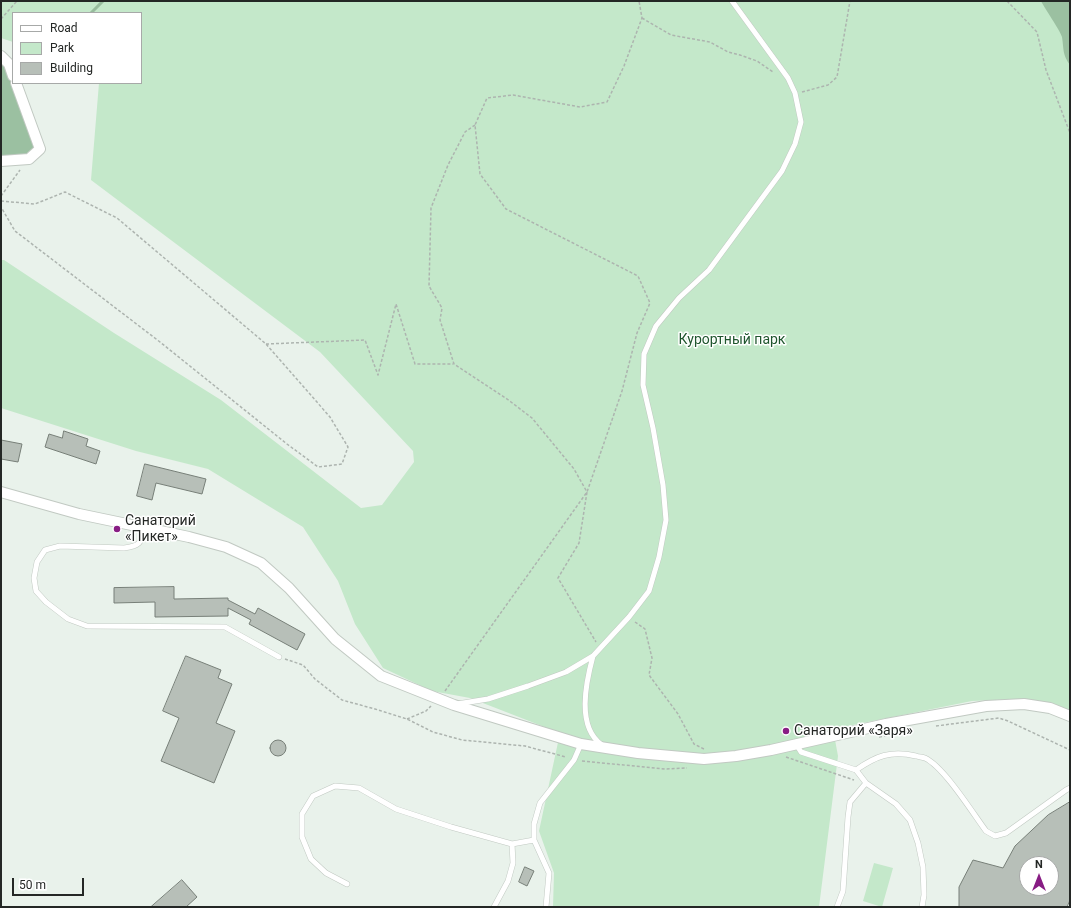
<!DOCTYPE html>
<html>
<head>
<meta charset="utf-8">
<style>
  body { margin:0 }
  #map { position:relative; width:1071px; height:908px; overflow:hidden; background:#e9f2eb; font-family:Roboto,sans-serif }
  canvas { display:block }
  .frame { position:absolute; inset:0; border:2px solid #242725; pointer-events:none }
  .legend { position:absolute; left:12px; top:12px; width:130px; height:72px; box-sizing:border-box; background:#fff; border:1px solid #a7a9a8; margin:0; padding:5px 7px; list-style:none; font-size:12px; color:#242725 }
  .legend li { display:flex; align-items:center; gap:8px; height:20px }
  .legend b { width:20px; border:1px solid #a7a9a8 }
  .north { position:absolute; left:1019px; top:856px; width:40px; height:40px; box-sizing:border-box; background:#fff; border:1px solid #a7a9a8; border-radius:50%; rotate:0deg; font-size:11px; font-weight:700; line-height:16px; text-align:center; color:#242725 }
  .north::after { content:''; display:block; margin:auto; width:14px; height:18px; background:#881d84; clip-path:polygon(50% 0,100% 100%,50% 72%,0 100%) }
  .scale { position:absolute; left:12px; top:878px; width:72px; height:18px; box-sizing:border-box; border:2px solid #242725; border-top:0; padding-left:5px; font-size:12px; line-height:14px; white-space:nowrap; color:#242725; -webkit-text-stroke:3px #fff; paint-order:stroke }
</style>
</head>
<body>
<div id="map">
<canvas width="1071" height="908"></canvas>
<div class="frame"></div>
<ul class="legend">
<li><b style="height:5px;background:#fff"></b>Road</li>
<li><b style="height:11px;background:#c4e8ca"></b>Park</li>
<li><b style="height:11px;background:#b7bfb8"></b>Building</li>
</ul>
<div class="north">N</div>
<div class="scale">50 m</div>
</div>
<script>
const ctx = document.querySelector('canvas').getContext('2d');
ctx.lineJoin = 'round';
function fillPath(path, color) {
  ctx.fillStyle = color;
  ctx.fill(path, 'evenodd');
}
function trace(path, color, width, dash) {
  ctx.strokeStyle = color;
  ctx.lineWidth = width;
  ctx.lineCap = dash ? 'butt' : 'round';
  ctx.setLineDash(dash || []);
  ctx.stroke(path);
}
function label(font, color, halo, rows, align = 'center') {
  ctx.font = font + ' Roboto,sans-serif';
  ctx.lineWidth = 3;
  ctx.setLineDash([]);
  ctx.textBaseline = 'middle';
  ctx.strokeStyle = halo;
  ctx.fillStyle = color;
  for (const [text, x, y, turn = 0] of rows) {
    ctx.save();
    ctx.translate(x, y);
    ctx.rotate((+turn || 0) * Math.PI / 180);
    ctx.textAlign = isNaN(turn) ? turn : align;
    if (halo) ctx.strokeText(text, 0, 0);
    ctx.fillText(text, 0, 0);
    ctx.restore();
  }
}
const green = new Path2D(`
  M1,1H1070V710L1052,703L1018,699L972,701L833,729L838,756L819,907H553L554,873L539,831L560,733L470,698L432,691L383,668L355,624L338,581L303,527L208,469L136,451L1,408V260H4L114,333L221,400L361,508L382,505L414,462L413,451L320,352L91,180L99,83H141V13H13V42L1,38Z
  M874,863L893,868L882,907L863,901Z`);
const forest = new Path2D(`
  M1041,1H1070V65C1062,54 1064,49 1062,37C1060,30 1045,9 1041,1Z
  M1,62L7,69L36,148L27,155L1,158Z`);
const stream = new Path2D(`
  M91,13L103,1`);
const building = new Path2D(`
  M64,431L88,439L86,446L100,451L96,464L45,447L49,434L62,438Z
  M1,440L22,444L18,462L1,459Z
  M145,464L206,479L202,494L156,483L152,500L137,496Z
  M174,587V599L228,598V600L255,614L258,608L305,634L297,650L249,624L251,620L228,608V616L155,617V602L114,603V588Z
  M186,656L221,670L218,678L232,684L216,723L235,731L214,783L161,761L179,718L163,711Z
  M270 748a8 8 0 1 1 16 0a8 8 0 1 1-16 0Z
  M1070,802V900L1067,907H959V887L973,860L1003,868L1015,846L1048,815ZM1027,864H1051V888H1027Z
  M525,867L534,871L527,886L519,882Z
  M182,880L197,897L186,907H151Z`);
const path = new Path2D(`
  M1007,1L1037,32L1046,70L1070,133
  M642,18L671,35L710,42L728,52L740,55L757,61L773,72
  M1,19L17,1
  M802,92L828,85L837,77L850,1
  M475,125L465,132L448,165L431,208L429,286L442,308L440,320L454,364L507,399L532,418L574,469L587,492L579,543L558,578L596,642
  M1,196L20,170
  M1,201L35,204L65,192L117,218L266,344L330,417L348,447L342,464L318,467L287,444L160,342L15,231L1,207
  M266,344L365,340L378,375L396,304L415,364H453
  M635,622L645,629L652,658L649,675L678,714L694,744L704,749
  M285,659L303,665L315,679L342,700L375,709L407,719L433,732L462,740L525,746L566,757
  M445,691L587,492L622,391L637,333L650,303L638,276L506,209L480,174L475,125L487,98L513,95L580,107L607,102L624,66L642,18L639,1
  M407,719L426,711L431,706
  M936,726L999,718L1008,721L1070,750
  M879,737L910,731
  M786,757L854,780
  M582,761L665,769L687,768`);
const service = new Path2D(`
  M145,528C141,543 140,546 124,548L60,546L45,550L37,562L34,578L36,591L46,602L68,619L87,626L225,627L279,657
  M593,656C586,682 576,727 602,745
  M457,704L488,699L528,686L566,672L593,656L629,617L649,591L659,557L666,520L663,485L653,428L643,385L644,354L656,326L679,298L709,270L782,171L795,144L801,122L795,93L788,78L732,1
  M796,744L801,752L856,770L866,783L896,804L910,820L918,843L923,867L924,895L922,907
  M856,770C876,756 891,750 916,756C919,757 922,757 925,758C944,767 972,812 986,831L995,836L1006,833L1066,790L1070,788
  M347,884L326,873L311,859L302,837V814L313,796L335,786L359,788L396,809L451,827L512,844L534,840
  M494,907L508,881L513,863L512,844
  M546,907L549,873L534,840V824L540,803L574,760L581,744
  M837,907L843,891L848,817L850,802L866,783`);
const minor = new Path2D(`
  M1,56L9,64L13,76
  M1,161L29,159L40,149L16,83
  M1,492L79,514L189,537L226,547L261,563L289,588L335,639L381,676L454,705L581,744L638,753L704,759L736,756L771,750L886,724L986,706L1024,704L1050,708L1070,716`);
const markers = [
  [117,529,4,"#881d84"],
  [786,731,4,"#881d84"]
];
const parkNames = [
  ["Курортный парк",732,340]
];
const poiNames = [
  ["Санаторий",125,521],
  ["«Пикет»",125,537],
  ["Санаторий «Заря»",794,731]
];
fillPath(green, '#c4e8ca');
fillPath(forest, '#9bc0a1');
trace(stream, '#97bc9d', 3);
fillPath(building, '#b7bfb8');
trace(building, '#777f78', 1);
trace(service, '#c1c9c2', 6);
trace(minor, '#c1c9c2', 12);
trace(path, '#adb4af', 1.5, [3, 2]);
trace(service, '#fff', 5);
trace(minor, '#fff', 10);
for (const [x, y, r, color] of markers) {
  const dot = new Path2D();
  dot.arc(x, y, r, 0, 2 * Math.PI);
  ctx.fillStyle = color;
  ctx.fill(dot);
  trace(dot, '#fff', 1.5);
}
label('14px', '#1e552d', '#fff', parkNames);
label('14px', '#242725', '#fff', poiNames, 'left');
</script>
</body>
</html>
